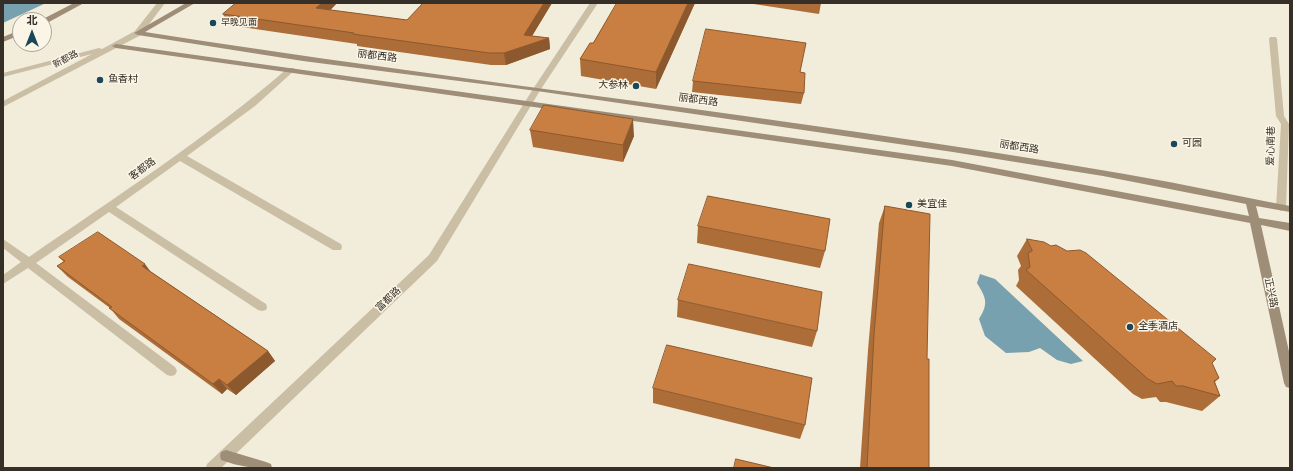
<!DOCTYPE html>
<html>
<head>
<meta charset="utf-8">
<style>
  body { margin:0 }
  #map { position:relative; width:1293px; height:471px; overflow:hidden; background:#f2ecda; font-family:Overpass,"Noto Sans SC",sans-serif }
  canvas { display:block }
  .frame { position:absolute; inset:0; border:4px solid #362f27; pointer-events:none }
  .north { position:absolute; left:12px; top:12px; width:40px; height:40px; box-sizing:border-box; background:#faf5e6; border:1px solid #aca69a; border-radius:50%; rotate:0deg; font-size:11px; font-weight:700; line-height:16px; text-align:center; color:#362f27 }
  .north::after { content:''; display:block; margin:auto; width:14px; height:18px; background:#1c4758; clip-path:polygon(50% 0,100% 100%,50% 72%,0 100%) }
</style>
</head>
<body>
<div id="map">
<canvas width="1293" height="471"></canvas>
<div class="frame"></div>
<div class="north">北</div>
</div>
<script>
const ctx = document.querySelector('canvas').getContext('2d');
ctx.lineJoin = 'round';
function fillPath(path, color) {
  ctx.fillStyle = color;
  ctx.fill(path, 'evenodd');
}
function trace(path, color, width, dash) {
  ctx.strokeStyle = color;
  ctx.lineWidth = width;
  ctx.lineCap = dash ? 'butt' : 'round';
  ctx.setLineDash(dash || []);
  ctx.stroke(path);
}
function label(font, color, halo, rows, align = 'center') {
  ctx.font = font + ' Overpass,"Noto Sans SC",sans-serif';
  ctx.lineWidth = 3;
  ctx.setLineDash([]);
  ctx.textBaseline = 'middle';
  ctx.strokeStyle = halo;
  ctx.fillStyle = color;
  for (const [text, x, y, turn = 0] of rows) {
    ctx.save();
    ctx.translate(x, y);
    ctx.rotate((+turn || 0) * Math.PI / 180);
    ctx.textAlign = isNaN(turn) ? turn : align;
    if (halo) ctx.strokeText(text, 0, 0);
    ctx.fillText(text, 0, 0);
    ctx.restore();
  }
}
const water = new Path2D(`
  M3,3H46L3,23Z
  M980,274L995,279L1083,361L1071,364L1057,360L1040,348L1029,352L1006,353L985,336L979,319C989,303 986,298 977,283Z`);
const street = new Path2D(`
  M157,3H165L141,35L3,107V101L92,54L3,77V73L99,48L102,49L135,31Z
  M590,3H598L541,89L437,261L221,468H206L207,464L429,255L533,89Z
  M1270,37H1276L1277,39L1284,116L1289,124L1286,208L1281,211L1276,208L1281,124L1276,116L1269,39Z
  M288,68H294L295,70L255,106L187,156L341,244L342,247L341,250H333L180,161L116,207L266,304L267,307L266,310L262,311L258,310L109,212L36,263L175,367L177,371L175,375L171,376L167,375L28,268L3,284V275L21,262L3,248V239L29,257C117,196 207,138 288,68Z`);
const secondary = new Path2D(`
  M74,3H84L47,23H44V20H41Z
  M186,3H195L145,32C463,82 784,116 1101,170C1164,180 1227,194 1290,206V212L1256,206L1259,218L1290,223V231L1261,225L1290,356V388L1286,387L1284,383L1250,223L952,166L116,48L112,46L116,44L952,160L1249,216L1246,204L1103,176L953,152L537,91L303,61L138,35L134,33Z
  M20,30V35L3,42V37Z
  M226,450L266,462L271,464L272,468C253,468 240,467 221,460L220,456L221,452Z`);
const wall = new Path2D(`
  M236,3H337L330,10L407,20L552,3L532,36L549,38L550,49L506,65H491L357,46V44L228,25L223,14Z
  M695,3L656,89L581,76L580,59L593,43Z
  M747,3H821L819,14Z
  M800,72L804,93L801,104L692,92L693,81Z
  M530,130L634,136L623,162L533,147Z
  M885,206L927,359L929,468H860L868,350L879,223Z
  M698,226L825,251L820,268L697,243Z
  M1027,239L1212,363L1219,378L1215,382L1220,396L1202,411L1166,402H1160L1156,397L1142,399L1133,394L1016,286L1019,280L1018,270L1021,266L1017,256Z
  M59,257L150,271L268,351L275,361L236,395L227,389L222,394L119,319L110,308L68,277L57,266L64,262Z
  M678,300L817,331L812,347L677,317Z
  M653,388L805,425L800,439L653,403Z`);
const shadedWall = new Path2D(`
  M322,3H337L321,20L316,8Z
  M544,3H552L526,46L549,38L550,49L506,65L504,53L524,35Z
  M688,3H695L656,89V72Z
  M633,119L634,136L623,162V145Z
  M145,264L153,275L142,266Z
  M268,351L275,361L236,395L227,385Z
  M219,379L227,389L222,394L213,384Z`);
const building = new Path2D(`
  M236,3H322L316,8L407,20L423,3H544L524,35L549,38L504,53H489L353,34L354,33L223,14Z
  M617,3H688L656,72L580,59L590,43H593Z
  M706,29L806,43L800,72L805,73L804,93L693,81Z
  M544,105L633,119L623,145L530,130Z
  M708,196L830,219L825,251L698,226Z
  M885,206L930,214L927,359H929V468H867L874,335Z
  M98,232L145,264L142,266L268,351L227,385L219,379L213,384L109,308L112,307L57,266L65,261L59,257Z
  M1027,239L1044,242L1051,246L1056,245L1067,251L1080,250L1086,253L1216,359L1212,363L1219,378L1214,381L1220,396L1183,386H1176L1172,381L1157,384L1148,379L1026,270L1030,267L1028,253L1032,251Z
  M689,264L822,292L817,331L678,300Z
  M667,345L812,378L805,425L653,388Z
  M736,459L774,468H734Z`);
const markers = [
  [213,23,4,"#1c4758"],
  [100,80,4,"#1c4758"],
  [636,86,4,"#1c4758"],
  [1174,144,4,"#1c4758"],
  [909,205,4,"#1c4758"],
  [1130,327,4,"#1c4758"]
];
const farPoinames = [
  ["早晚见面",221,23]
];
const farStreetnames = [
  ["新都路",66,60,-27]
];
const streetNames = [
  ["丽都西路",377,57,7],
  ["丽都西路",698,101,8],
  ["爱心南巷",1272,146,-89],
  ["丽都西路",1019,148,9],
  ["客都路",143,170,-37],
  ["正兴路",1270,293,78],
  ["富都路",389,300,-44]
];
const poiNames = [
  ["鱼香村",108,80],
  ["大参林",628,86,"right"],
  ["可园",1182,144],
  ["美宜佳",917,205],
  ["全季酒店",1138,327]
];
fillPath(water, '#78a1af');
fillPath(street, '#cabea5');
fillPath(secondary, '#9e8d77');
fillPath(wall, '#ac6d38');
fillPath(shadedWall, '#8c592e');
fillPath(building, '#c87f41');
trace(building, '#8c592e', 1);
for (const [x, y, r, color] of markers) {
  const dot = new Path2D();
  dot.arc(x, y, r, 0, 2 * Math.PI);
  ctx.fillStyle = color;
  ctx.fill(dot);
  trace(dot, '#faf5e6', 1.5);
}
label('9px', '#362f27', '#faf5e6', farPoinames, 'left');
label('9px', '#362f27', '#faf5e6', farStreetnames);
label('10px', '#362f27', '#faf5e6', streetNames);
label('10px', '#362f27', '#faf5e6', poiNames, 'left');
</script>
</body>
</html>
